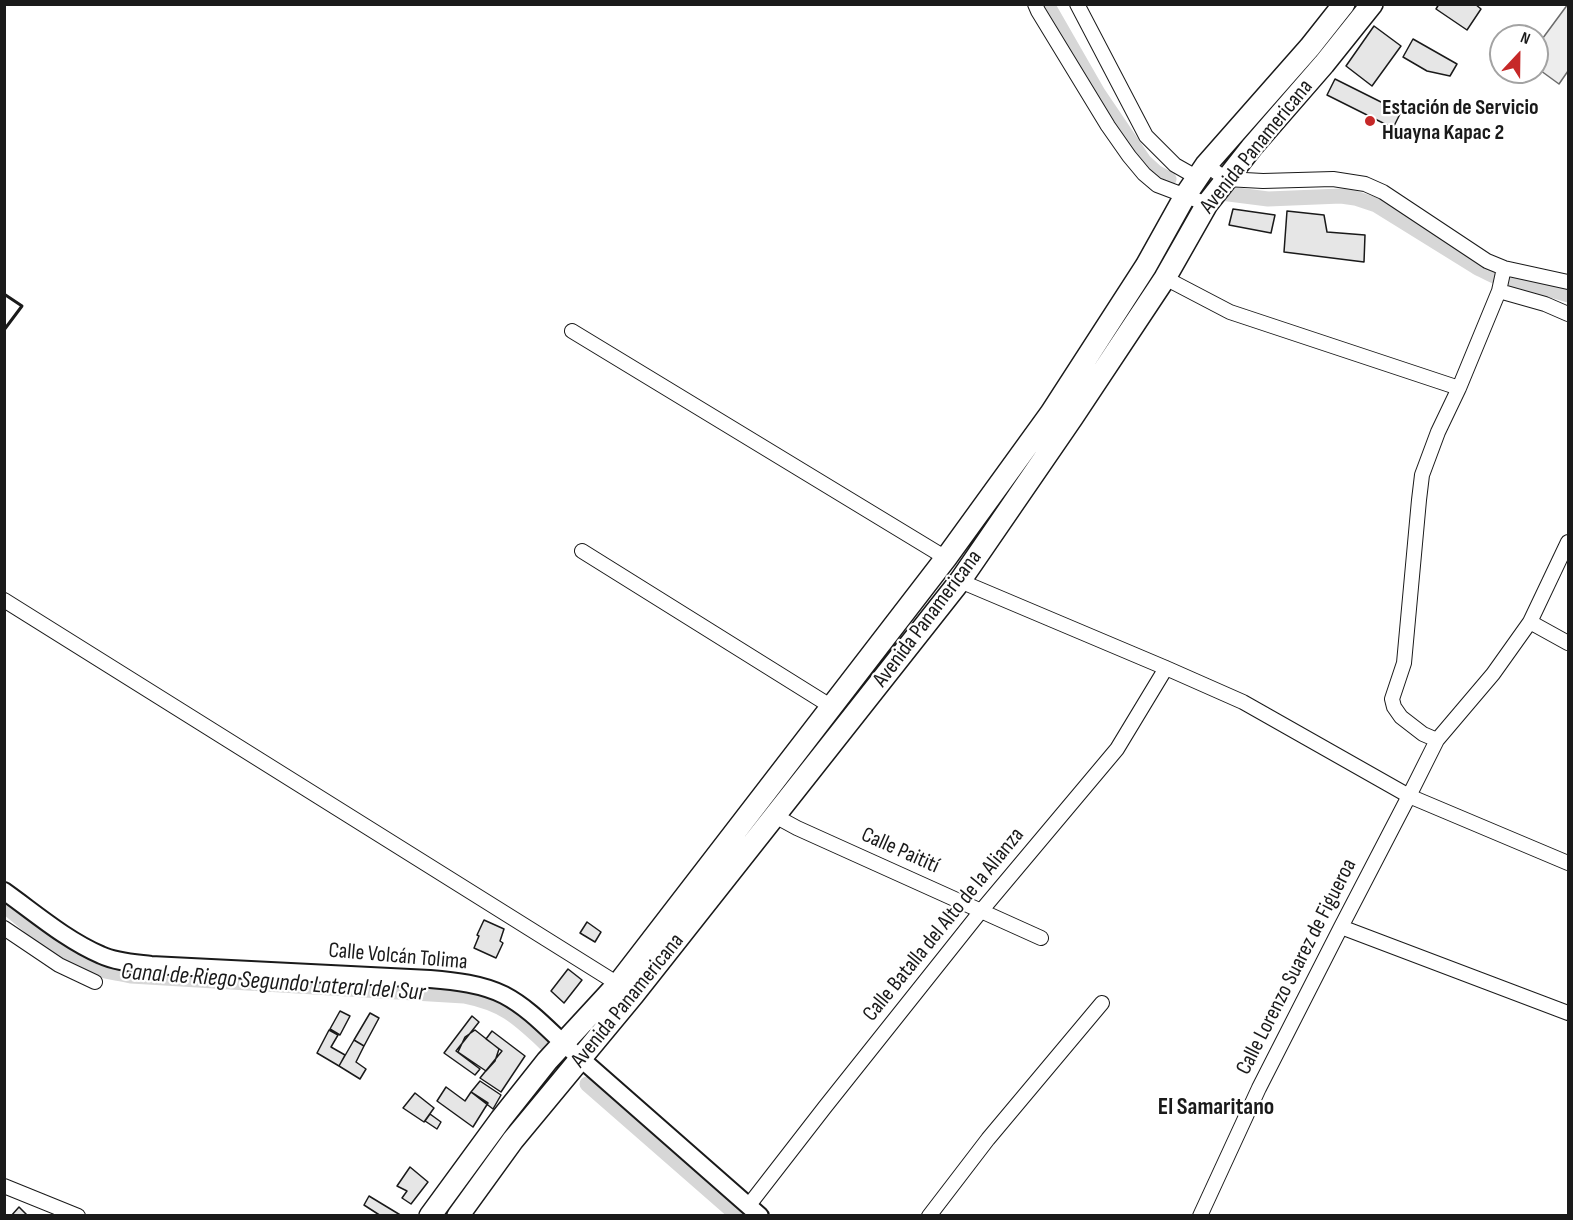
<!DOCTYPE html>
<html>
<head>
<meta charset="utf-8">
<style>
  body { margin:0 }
  #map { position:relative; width:1573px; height:1220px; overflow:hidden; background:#fff; font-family:"Sofia Sans Condensed",sans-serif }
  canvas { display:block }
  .frame { position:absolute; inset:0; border:6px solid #1a1a1a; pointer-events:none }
  .north { position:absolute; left:1489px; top:24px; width:60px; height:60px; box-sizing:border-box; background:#fff; border:2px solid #a3a3a3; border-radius:50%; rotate:22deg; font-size:16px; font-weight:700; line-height:24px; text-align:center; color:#1a1a1a }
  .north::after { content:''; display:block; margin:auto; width:21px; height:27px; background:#c62828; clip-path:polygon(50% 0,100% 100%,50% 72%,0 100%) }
</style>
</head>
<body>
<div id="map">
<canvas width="1573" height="1220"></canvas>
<div class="frame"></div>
<div class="north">N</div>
</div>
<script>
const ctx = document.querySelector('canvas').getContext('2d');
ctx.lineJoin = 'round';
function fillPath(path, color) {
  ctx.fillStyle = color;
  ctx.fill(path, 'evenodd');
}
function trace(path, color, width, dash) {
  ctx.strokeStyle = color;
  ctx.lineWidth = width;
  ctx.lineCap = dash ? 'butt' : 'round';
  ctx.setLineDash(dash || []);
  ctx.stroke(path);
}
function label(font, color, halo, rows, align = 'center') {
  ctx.font = font + ' "Sofia Sans Condensed",sans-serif';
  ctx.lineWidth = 4.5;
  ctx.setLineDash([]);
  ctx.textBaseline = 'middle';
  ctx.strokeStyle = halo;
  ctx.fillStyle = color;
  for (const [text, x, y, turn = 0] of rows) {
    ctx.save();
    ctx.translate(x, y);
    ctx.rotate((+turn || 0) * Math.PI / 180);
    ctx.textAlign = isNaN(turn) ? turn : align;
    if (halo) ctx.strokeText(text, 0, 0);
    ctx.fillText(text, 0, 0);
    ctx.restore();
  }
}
const built = new Path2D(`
  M1568,4V71L1559,84L1537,68V46Z`);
const canal = new Path2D(`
  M1047,4L1098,93L1144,161L1156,172L1169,179
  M1221,193L1268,199L1341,196L1355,198L1376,205L1476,267C1486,272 1496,278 1507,281C1527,287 1548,288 1568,295
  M4,905C32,928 60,956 94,968C105,972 119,973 131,976L464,996C504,1004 517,1017 546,1044
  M587,1084L738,1216`);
const building = new Path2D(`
  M1439,4H1475L1481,9L1467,30L1436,9Z
  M1374,26L1401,46L1372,86L1346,66Z
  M1413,39L1457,64L1450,76L1427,71L1403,57Z
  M1335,79L1401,112L1393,128L1327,95Z
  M1233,209L1275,215L1271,233L1229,225Z
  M1287,211L1324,215L1327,232L1365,235L1364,262L1284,252Z
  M484,920L504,929L500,941L503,943L496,958L474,948L479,936L477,935Z
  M587,922L601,932L595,942L580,933Z
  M568,969L582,980L564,1003L551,991Z
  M340,1011L350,1016L340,1035L330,1029Z
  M370,1013L379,1018L364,1046L354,1040Z
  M472,1016L479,1022L456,1051L480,1069L475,1075L444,1053Z
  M329,1030L338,1035L331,1047L345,1055L339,1066L317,1053Z
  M475,1030L499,1049L495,1061L486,1071L458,1052L465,1037Z
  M492,1031L525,1056L501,1092L480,1078L502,1051L486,1039Z
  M354,1040L364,1046L356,1062L366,1069L360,1079L339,1066Z
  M480,1081L501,1095L493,1109L471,1092Z
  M446,1087L465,1101L471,1092L488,1103L473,1127L437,1101Z
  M415,1093L434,1108L424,1122L403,1108Z
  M430,1114L441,1122L437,1129L425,1121Z
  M410,1167L428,1182L411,1204L402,1198L407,1191L397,1186Z
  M369,1196L402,1216H381L364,1205Z
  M19,1207L28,1216H11Z`);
const minor = new Path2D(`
  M1035,4L1038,11L1108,126L1129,156L1144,174L1157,185L1207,204
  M1077,4L1146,136L1175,165L1198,178
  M1206,165L1226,179L1263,181L1333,179L1365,184L1383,192L1487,261L1504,268L1568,282
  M1165,278L1230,312L1459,388
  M1499,291L1545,304L1568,314
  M572,331L946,558
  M582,551L832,707
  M960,581L1166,668L1243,702L1409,796L1568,863
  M4,600L618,984
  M1530,622L1568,643
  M1437,740L1423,734L1401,717L1394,707L1392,699L1404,663L1419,500L1422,475L1438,432L1459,388L1499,291L1504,268
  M775,816L797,828L1041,938
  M1341,927L1568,1013
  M4,928L59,965L95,982
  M4,1186L78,1216
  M749,1205L825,1107L981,911L1117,749L1166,668
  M929,1216L988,1139L1102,1003
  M1200,1216L1259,1088L1341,927L1409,796L1437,740L1493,674L1530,622L1568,542`);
const tertiary = new Path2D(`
  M4,891C35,913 66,940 101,955C116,962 135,963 151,965L430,979C455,981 482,984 504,995C527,1007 545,1026 563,1043L760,1216`);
const primary = new Path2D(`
  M430,1216L501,1119L547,1061L618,984L946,558L1051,413L1146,266L1185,196L1206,165L1310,47L1344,4
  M458,1216L513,1140L634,994L960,581L1072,418L1165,278L1207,204L1251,148L1324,64L1372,4`);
const wall = new Path2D(`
  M4,294L22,306L4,330`);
const markers = [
  [1370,121,6,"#c62828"]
];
const poiNames = [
  ["Estación de Servicio",1382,108],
  ["Huayna Kapac 2",1382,133]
];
const streetNames = [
  ["Avenida Panamericana",1257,147,-51],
  ["Avenida Panamericana",928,619,-53],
  ["Calle Paitití",900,851,24],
  ["Calle Batalla del Alto de la Alianza",944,925,-51],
  ["Calle Volcán Tolima",398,957,5],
  ["Calle Lorenzo Suarez de Figueroa",1297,967,-63],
  ["Avenida Panamericana",628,1001,-51]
];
const waterNames = [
  ["Canal de Riego Segundo Lateral del Sur",273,983,4]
];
const neighbourhoodNames = [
  ["El Samaritano",1216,1108]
];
fillPath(built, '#ededed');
trace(built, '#6a6a6a', 1.5);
trace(canal, '#d7d7d7', 15);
fillPath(building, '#e6e6e6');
trace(building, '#1a1a1a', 1.5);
trace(minor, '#1a1a1a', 16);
trace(tertiary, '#1a1a1a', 20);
trace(primary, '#1a1a1a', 24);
trace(minor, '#fff', 14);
trace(tertiary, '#fff', 16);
trace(primary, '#fff', 21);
trace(wall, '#1a1a1a', 3);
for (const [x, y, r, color] of markers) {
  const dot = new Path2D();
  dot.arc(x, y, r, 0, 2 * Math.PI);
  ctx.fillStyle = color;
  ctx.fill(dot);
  trace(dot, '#fff', 2);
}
label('bold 22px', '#1a1a1a', '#fff', poiNames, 'left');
label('22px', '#1a1a1a', '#fff', streetNames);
label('italic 24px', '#1a1a1a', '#fff', waterNames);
label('bold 24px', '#1a1a1a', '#fff', neighbourhoodNames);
</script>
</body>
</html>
